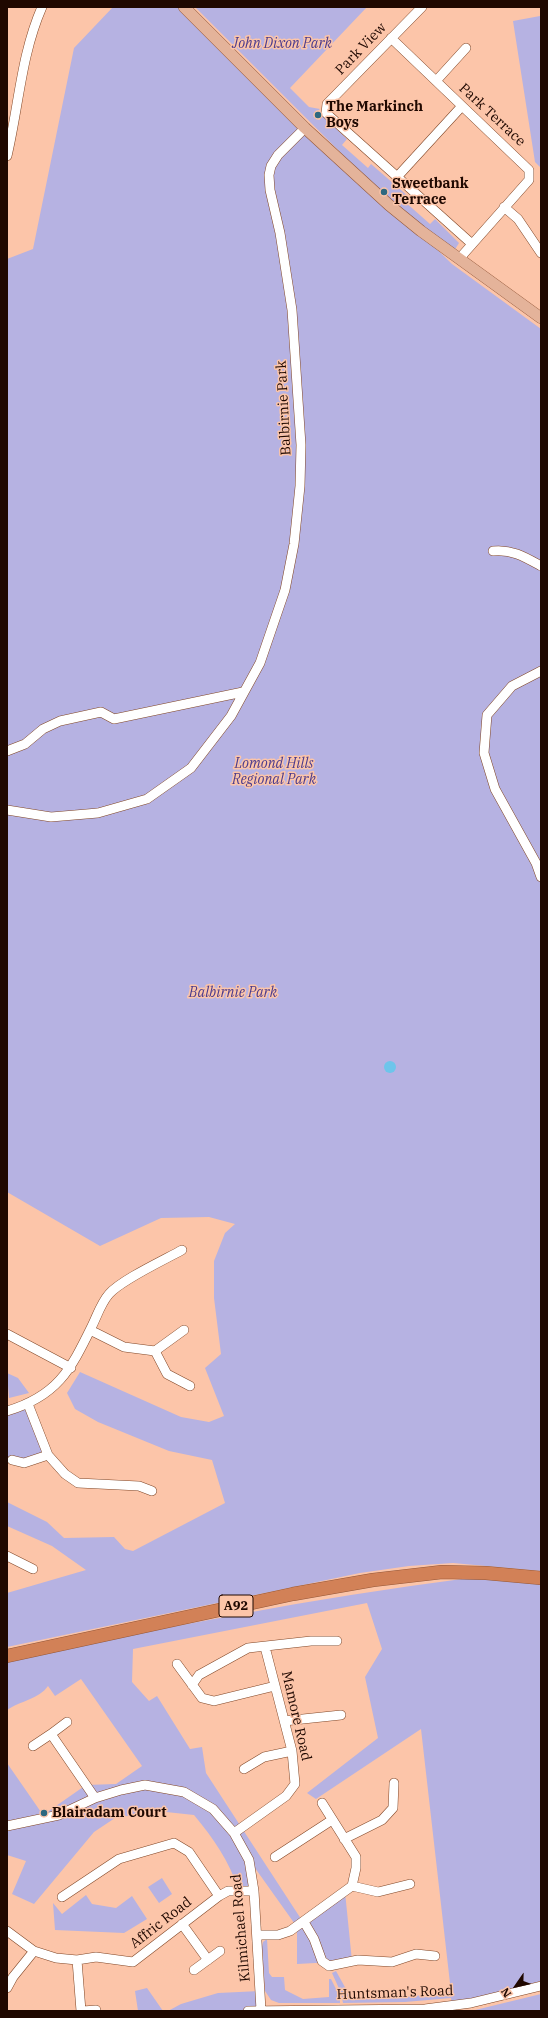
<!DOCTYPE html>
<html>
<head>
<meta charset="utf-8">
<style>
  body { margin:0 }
  #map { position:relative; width:548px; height:2018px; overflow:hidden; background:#fcc5a9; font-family:"IBM Plex Serif",serif }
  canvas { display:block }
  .frame { position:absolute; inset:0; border:8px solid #1f0800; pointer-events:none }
  .north { position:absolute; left:496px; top:1966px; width:40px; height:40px; -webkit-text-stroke:3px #fcc5a9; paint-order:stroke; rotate:236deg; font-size:11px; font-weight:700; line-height:16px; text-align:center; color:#1f0800 }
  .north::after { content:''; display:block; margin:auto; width:14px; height:18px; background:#1f0800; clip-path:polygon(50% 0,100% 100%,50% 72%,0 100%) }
</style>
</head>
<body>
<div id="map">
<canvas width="548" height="2018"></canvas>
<div class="frame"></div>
<div class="north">N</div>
</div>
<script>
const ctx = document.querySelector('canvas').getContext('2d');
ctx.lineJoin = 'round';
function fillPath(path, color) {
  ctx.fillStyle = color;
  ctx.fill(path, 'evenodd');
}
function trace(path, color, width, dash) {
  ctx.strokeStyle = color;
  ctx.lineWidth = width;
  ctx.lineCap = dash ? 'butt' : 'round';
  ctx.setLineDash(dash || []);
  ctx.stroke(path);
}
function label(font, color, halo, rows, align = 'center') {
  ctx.font = font + ' "IBM Plex Serif",serif';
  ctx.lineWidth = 3;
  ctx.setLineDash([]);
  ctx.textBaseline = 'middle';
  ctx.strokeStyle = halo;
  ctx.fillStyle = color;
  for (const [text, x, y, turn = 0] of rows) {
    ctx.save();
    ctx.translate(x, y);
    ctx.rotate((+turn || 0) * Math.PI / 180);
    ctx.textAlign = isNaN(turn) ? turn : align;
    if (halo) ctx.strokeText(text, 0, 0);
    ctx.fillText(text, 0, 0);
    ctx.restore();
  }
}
const green = new Path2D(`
  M113,7H189L452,264L541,329V1571L453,1563L409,1566L360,1573L7,1647V1593L86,1570L52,1546L7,1526V1502L47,1522L64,1538L114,1537L125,1549L133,1551L225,1503L212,1460L169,1451L98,1422L75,1409L67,1393L80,1372L181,1417L209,1422L224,1416L205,1368L221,1354L214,1298V1261L225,1233L235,1224L209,1217L161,1218L100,1246L7,1192V259L33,249L74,48Z
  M195,7H367L290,88L309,107L320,109L314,114L319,120L323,116L347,139L342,145L368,168L371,164L409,197L404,201L430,224L435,219L459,243L454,251L380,192Z
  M540,16L541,17V168L535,162L513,21Z
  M7,1373L18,1378L29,1393L9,1398Z
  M25,1406L48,1455L24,1463L7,1457V1411Z
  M469,1578L541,1584V1981L452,2006L451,1998L405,2002L343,2003L341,1993L332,1973L336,1971L351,1998H396L451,1992L421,1729L316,1799L307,1793L378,1738L365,1677L382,1649L367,1603L133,1649L132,1682L149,1701L157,1696L190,1749L202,1747L206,1773L303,1922L345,1892L352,1961L297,1964V1927L250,1861L254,1891H239C229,1861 214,1839 194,1815L157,1811L115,1818L94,1832L34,1904L12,1894L26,1861L7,1855V1763L43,1815L86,1785L116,1784L142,1766L81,1679L55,1696L48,1686C39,1699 20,1701 7,1710V1661C160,1628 313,1598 469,1578Z
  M162,1878L172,1894L159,1903L148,1887Z
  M86,1895L92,1904L116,1908L132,1896L147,1919L124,1933L55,1930L53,1903L62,1914Z
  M267,1939L269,1973L272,1977H284L285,1990L303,1999L329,1997V1979H331L340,1997V2003H279L271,2000L265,1991L262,1947L263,1942Z
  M147,1988L163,2011H138L135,1991Z
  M260,1991L261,2010L168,2011L181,2004L218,1993Z
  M541,1994V2011H471Z`);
const water = new Path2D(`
  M384 1067a6 6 0 1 1 12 0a6 6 0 1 1-12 0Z`);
const minor = new Path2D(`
  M422,7L327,104L326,113L472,244
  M391,38L529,170V180L459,259
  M436,81L466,48
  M7,156C19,105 21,55 42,7
  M397,177L462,106
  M504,207L518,219L541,253
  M493,551C512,549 525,557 541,566
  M541,671L512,686L487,715L484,753L495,789L536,863L541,877
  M7,751L25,744L43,729L60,721L101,712L114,719L243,692
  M7,810L51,817L98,813L147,799L191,768L231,716L260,663L285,590L294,544L300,486L301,445L292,310L280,233L270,190L269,175L271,166L278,155L305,128
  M90,1330L124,1347L155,1351L184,1330
  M7,1334L71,1368
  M155,1351L167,1374L190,1386
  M28,1404L48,1455L65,1474L78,1483L139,1486L152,1491
  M7,1411C57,1396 70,1371 92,1326C97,1316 101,1303 109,1294C121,1280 164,1260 182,1250
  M12,1460L24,1463L48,1455
  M7,1556L33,1569
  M177,1664L202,1698L214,1701L275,1686
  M192,1685L199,1675L248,1648L311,1641H337
  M284,1721L341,1715
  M51,1734L67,1722
  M33,1746L51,1734L95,1798
  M244,1769L264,1757L292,1751
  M7,1826L59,1815L95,1798L121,1790L145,1785L184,1792L213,1809L234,1833L249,1860L254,1891L261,2010
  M234,1833L286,1796L295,1784L292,1751L265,1647
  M344,1839L382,1820L393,1808L394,1783
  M275,1857L332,1820
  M352,1886L378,1892L410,1884
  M62,1897L119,1859L174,1843L189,1852L219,1896
  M304,1922L314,1939L322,1961L329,1966L358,1960L392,1962L416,1954L435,1956
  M182,1924L208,1960
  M7,1931L34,1951L56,1958L77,1960L96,1957L133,1962L219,1896L228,1891H254
  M257,1935H278L290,1931L352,1886L356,1868V1857L322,1803
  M77,1960L81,2011
  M194,1970L220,1951
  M7,1988L13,1977L34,1951
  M83,2011L96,2010
  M248,2011L425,2009L471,2003L541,1986`);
const major = new Path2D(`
  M184,7L305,128L389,205L421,231L541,318`);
const highway = new Path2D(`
  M7,1656L293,1594L373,1580L442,1572L486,1573L541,1578`);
const markers = [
  [318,115,4,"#2d6880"],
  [384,192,4,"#2d6880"],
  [44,1813,4,"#2d6880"]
];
const shields = [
  [236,1606,34]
];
const shieldNames = [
  ["A92",236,1606]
];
const parkNames = [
  ["John Dixon Park",282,44],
  ["Lomond Hills",274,764],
  ["Regional Park",274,780],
  ["Balbirnie Park",233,993]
];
const streetNames = [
  ["Park View",361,49,-46],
  ["Park Terrace",492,115,43],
  ["Balbirnie Park",284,408,-93],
  ["Mamore Road",296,1716,77],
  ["Affric Road",161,1923,-38],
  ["Kilmichael Road",241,1928,-95],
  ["Huntsman's Road",395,1993,-2]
];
const poiNames = [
  ["The Markinch",326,107],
  ["Boys",326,123],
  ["Sweetbank",392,184],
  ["Terrace",392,200],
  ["Blairadam Court",52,1813]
];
fillPath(green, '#b6b2e2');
fillPath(water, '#6dc5eb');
trace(minor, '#814626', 10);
trace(major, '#935739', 12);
trace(highway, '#935739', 14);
trace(minor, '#fff', 9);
trace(major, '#e4b39a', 11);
trace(highway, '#d28157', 13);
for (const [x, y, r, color] of markers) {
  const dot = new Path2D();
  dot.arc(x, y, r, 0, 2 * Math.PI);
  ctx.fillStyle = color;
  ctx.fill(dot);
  trace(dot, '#fcc5a9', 1.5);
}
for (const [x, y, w] of shields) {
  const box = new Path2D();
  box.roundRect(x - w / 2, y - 11, w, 22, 3);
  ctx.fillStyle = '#fcc5a9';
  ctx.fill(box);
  trace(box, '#1f0800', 1);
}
label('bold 13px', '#1f0800', null, shieldNames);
label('italic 14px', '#4b3b8d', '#fcc5a9', parkNames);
label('14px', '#1f0800', '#fcc5a9', streetNames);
label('bold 14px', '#1f0800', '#fcc5a9', poiNames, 'left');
</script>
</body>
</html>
